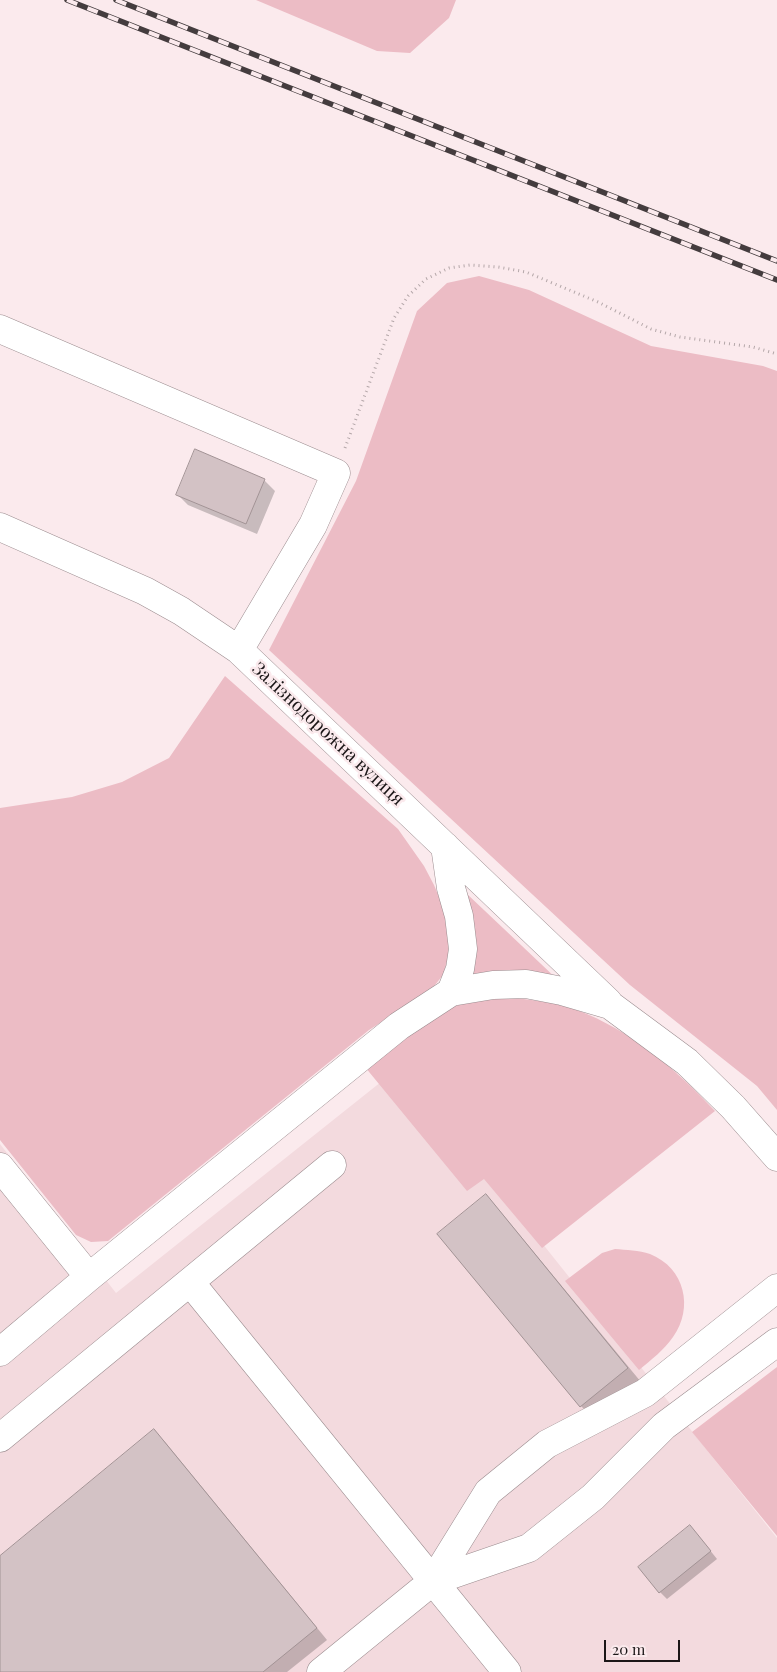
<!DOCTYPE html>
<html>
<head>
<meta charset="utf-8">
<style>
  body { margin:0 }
  #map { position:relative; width:777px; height:1672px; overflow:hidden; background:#fbeaed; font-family:"Playfair Display",serif }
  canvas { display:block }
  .scale { position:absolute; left:604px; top:1640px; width:76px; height:22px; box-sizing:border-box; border:2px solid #1b1617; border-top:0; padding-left:6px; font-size:15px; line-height:18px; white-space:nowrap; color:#1b1617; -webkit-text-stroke:4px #fbeaed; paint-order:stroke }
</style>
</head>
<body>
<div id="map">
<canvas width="777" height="1672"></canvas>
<div class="scale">20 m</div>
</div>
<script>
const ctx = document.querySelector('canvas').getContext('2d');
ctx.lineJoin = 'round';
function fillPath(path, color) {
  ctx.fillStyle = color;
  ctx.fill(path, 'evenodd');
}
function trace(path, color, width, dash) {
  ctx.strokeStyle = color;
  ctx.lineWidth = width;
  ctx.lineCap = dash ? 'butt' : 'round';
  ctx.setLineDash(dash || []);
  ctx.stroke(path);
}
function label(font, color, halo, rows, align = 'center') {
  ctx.font = font + ' "Playfair Display",serif';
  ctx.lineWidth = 5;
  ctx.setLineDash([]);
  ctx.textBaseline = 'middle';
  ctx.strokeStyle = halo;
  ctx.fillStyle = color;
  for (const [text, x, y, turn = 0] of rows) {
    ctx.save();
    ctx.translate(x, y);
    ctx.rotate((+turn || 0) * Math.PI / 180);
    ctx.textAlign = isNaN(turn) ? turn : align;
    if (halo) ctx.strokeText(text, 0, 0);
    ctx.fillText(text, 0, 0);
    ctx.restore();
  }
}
const built = new Path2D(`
  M401,1066L777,1538V1672H0V1144L116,1293Z`);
const green = new Path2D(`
  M256,0H456L449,18L410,53L377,51Z
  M479,276L529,290L651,346L763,366L777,371V1110L757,1086L630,985L269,650L356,481L417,311L447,283Z
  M225,676L398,829L424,866L434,885L444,909L448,932L449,955L443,975L431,990L369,1030L108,1241L91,1242L76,1235L0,1140V808L72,797L122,782L169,758Z
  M466,893L559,981L468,976Z
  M516,998C536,1001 558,1002 577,1010C630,1030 676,1069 715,1111L542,1248L484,1179L467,1191L365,1067C392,1048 432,1012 462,1004C480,999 498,999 516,998Z
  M615,1249C626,1250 639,1250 650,1254C685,1268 694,1308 673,1337C664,1350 651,1360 639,1370L565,1281L602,1253Z
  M777,1367V1536L692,1432Z`);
const shadow = new Path2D(`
  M264,480L275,491L257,534L188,505L177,494Z
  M486,1196L499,1210L641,1382L595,1420L581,1406L439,1234Z
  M154,1431L165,1442L327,1640L287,1672H0V1557Z
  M697,1534L717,1559L667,1599L660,1592Z`);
const building = new Path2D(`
  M195,449L265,479L246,524L176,495Z
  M486,1194L628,1368L580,1407L437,1234Z
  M154,1429L317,1628L263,1672H0V1556Z
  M690,1525L711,1551L659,1593L638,1567Z`);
const path = new Path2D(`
  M345,448L394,318L408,296L426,279L449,268L470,265L498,267L526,272L598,302L651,329L680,337L753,347L777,354`);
const minor = new Path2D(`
  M0,329L336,473L313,525L239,650
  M0,527L145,591L181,611L239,650L608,1002
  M445,846L451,888L459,916L463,949L460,969L451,992
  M0,1167L89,1277
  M190,1282L507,1672
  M0,1352L89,1277L399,1026L451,992L493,985L526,984L562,991L610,1005L687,1062L733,1107L777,1157
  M0,1438L332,1165
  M433,1581L529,1548L593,1497L664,1426L777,1342
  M321,1672L433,1581L488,1492L547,1444L645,1393L777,1288`);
const rail = new Path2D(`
  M67,0L777,280
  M116,0L777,261`);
const streetNames = [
  ["Залізнодорожна вулиця",328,734,43]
];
fillPath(built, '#f3dade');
fillPath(green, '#ecbcc5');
fillPath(shadow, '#0003');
fillPath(building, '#d3c2c5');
trace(building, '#a29395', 1);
trace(minor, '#9b8c8f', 29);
trace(path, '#b4a7a9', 3, [1, 4]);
trace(minor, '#fff', 28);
trace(rail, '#443c3e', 5.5);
trace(rail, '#fbeaed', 4, [11]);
label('18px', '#1b1617', '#fbeaed', streetNames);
</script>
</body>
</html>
